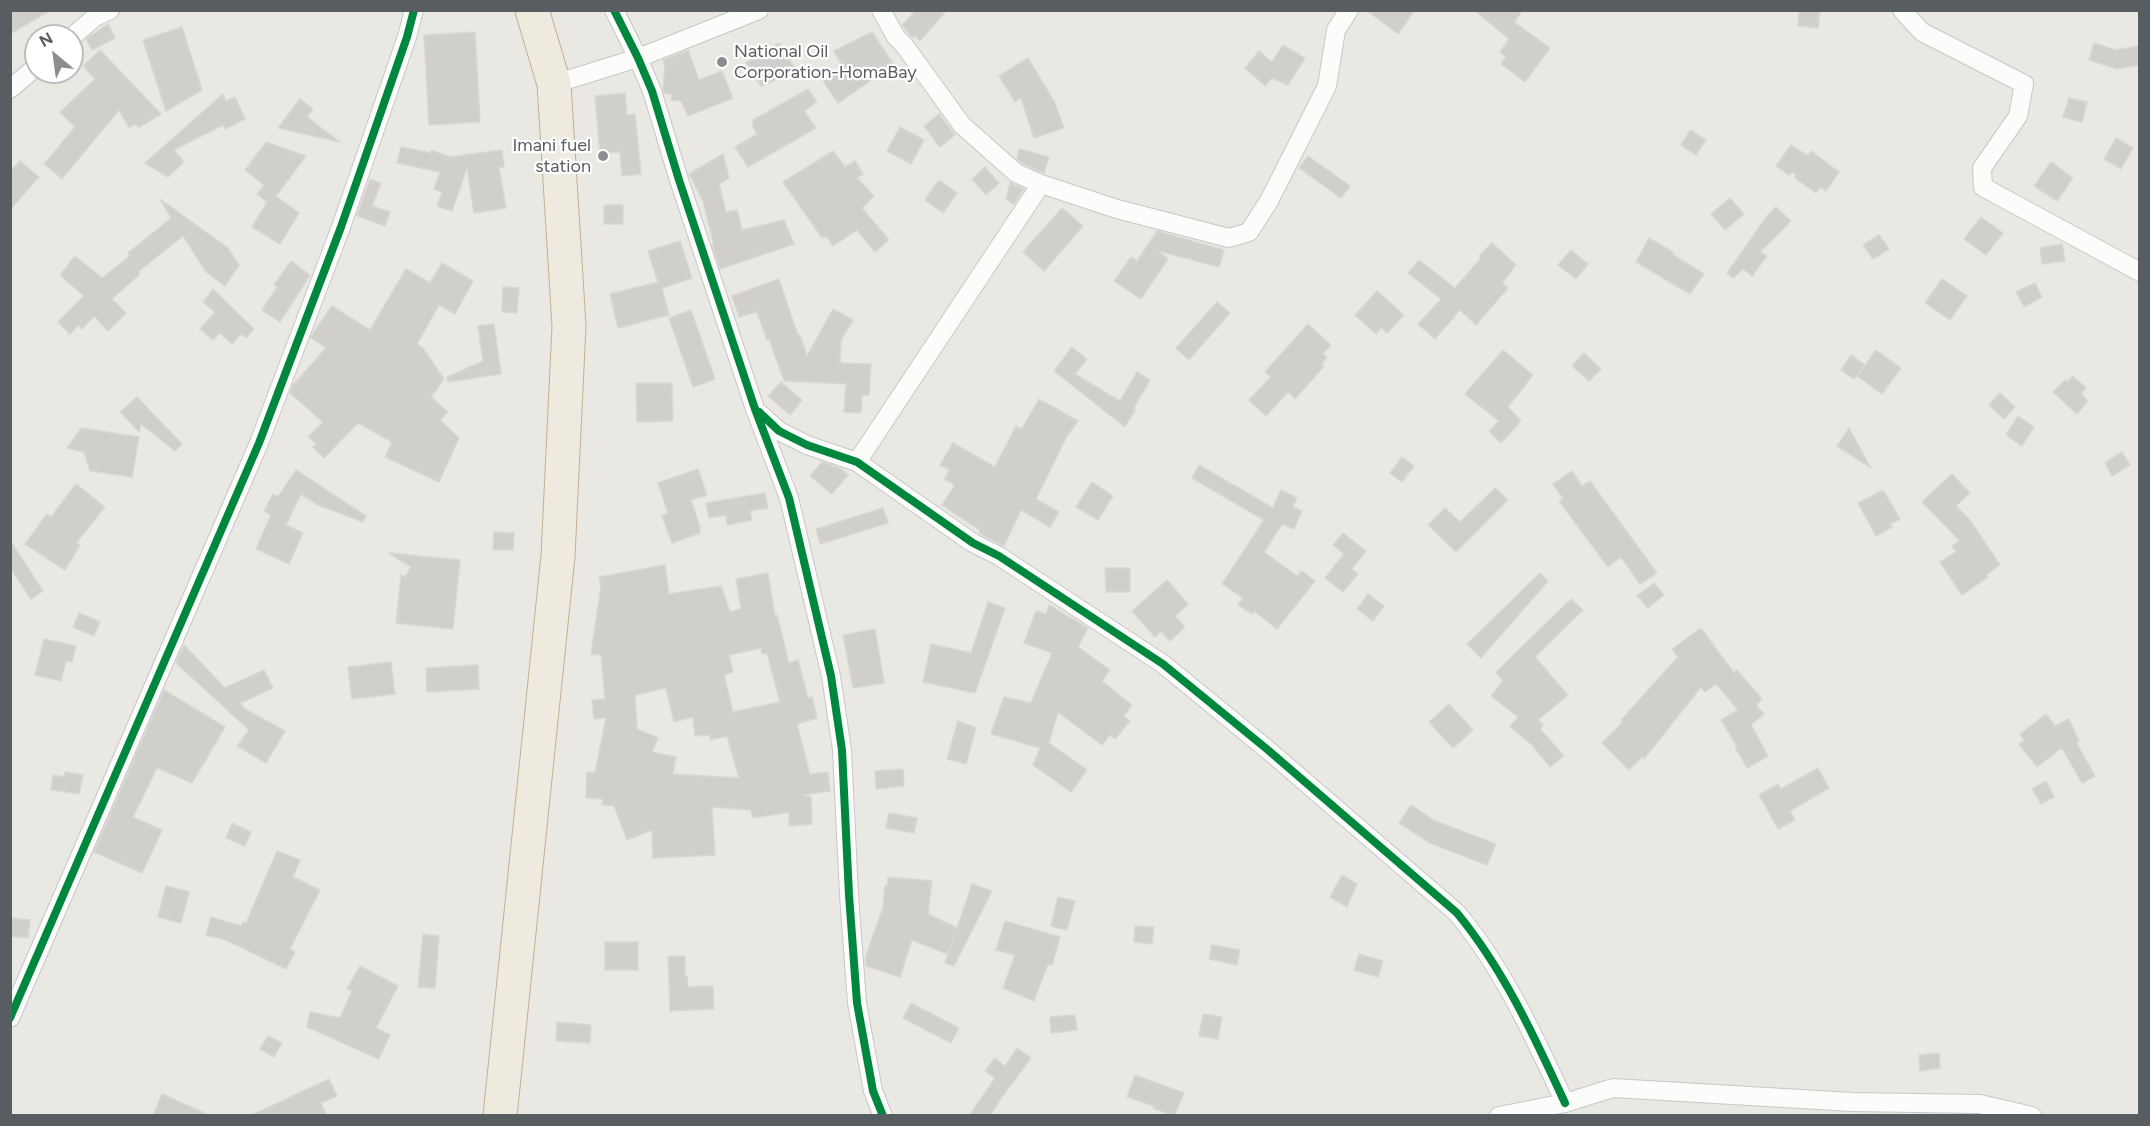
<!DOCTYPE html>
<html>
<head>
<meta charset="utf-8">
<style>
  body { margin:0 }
  #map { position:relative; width:2150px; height:1126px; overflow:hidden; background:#eae8e2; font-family:Figtree,sans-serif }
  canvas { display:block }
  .frame { position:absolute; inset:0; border:12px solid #585d62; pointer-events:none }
  .north { position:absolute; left:24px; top:24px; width:60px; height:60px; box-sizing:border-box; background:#fff; border:2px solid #bcbec0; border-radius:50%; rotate:331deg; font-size:16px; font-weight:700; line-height:24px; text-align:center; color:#585d62 }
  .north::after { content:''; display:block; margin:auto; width:21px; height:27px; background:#8b8e8f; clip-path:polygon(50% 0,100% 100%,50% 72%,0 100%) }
</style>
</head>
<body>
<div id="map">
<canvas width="2150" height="1126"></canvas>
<div class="frame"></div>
<div class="north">N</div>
</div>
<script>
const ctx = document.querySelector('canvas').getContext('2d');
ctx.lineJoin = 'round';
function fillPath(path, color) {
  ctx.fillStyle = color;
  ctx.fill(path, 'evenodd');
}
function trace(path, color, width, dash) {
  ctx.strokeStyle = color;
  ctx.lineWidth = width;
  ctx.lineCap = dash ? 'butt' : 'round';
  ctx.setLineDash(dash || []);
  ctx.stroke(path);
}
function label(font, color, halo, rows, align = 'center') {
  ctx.font = font + ' Figtree,sans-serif';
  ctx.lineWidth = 4.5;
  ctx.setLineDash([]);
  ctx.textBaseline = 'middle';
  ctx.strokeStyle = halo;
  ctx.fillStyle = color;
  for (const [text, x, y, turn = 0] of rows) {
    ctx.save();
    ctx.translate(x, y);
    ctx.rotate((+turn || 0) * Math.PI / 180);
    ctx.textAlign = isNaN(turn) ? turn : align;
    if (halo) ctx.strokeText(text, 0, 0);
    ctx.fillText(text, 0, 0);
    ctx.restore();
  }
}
const building = new Path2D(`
  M10,10H51L10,34Z
  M916,10H947L920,41L915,36L913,38L902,25Z
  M1366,10H1415L1398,34Z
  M1474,10H1523L1514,22L1550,48L1525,82L1501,64L1506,57L1500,52L1509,39Z
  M1799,10H1820L1818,28L1798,26Z
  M108,24L115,38L92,50L86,39Z
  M182,27L202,90L166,111L143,40Z
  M475,32L480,122L429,125L424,35Z
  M872,32L894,65L838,103L823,81L843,68L834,51Z
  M779,43L797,71L761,86L746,63Z
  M2094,43L2115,50L2139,46V65L2117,69L2089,60Z
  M1283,45L1305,58L1288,85L1272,78L1265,86L1245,68L1259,51L1272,62Z
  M100,50L161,114L138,128L136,124L129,128L119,110L62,179L44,164L75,127L60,112L95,79L83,66Z
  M688,50L699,80L722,71L733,98L688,116L681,101L671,100L672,94L664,93L663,87L665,67L663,60Z
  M1028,58L1054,101L1064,128L1034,138L1021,98L1015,102L999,76Z
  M808,89L817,102L804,111L816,128L748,167L735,147L757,134L753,127V120Z
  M625,93L627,115L635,114L641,174L622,176L620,152L600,154L595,96Z
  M223,94L226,101L235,97L245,119L225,129L223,125L174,150L184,162L168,177L145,163Z
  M2069,98L2087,102L2082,122L2063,117Z
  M300,99L313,109L307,117L340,142L278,128Z
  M939,114L955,135L940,147L924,126Z
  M900,127L924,140L911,164L887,151Z
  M1690,130L1706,140L1696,155L1681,145Z
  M2116,138L2133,148L2121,169L2104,159Z
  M266,142L306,156L276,196L299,213L280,244L252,227L267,202L257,194L264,185L245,170Z
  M1791,145L1808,156L1811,151L1839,172L1826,191L1820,187L1816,193L1795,178L1796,175L1793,172L1789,175L1776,166Z
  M401,147L431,153V150L450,157L502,150L504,167H499L506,208L474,213L467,168L452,211L437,206L442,192L434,189L440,172L397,163Z
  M1019,149L1049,157L1044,173L1022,163L1017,159Z
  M833,151L845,167L855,161L863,174L857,178L874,196L862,208L889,240L875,252L857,230L833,246L826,236L822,238L783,182Z
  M723,154L729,178L719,184L726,212L737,210L742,230L784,220L794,244L720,269L712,245H714L703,201L689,174Z
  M1308,156L1350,186L1341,198L1299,168Z
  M20,161L39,177L10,210V172Z
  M2051,162L2073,178L2057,201L2034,186Z
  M985,167L999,183L986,195L972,179Z
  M370,179L381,183L372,206L390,212L385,226L357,216Z
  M939,180L957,193L943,213L925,200Z
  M1010,183L1024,189L1014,204L1006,199Z
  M1730,198L1744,214L1725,230L1711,214Z
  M160,199L228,248L239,265L225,286L206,272L183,236L138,272L140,274L112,299L126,313L108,331L94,316L82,329L78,325L70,334L58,322L84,296L60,275L75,256L102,278L130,256L128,253L171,218Z
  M604,205H623V224H604Z
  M1776,207L1791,221L1760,252L1767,256L1752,276L1743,269L1733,278L1727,273L1767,216Z
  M1062,208L1083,226L1044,271L1023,252Z
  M1981,217L2003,233L1986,255L1964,239Z
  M1157,231L1224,250L1219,267L1159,251L1168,259L1141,299L1114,281L1131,257L1137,261Z
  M1879,235L1889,249L1873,259L1863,245Z
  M1649,238L1673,252L1672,254L1704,274L1690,294L1636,262Z
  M680,241L692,278L662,288L669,315L618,328L610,294L658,282L648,251Z
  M1492,243L1516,265L1502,283L1508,288L1476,325L1460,310L1435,339L1418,324L1441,299L1408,273L1419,260L1455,288L1481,258L1479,256Z
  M2062,244L2065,261L2042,264L2040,248Z
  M1571,250L1588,264L1576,279L1558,265Z
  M291,261L310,275L280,322L262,310L277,287L274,285Z
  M442,263L473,281L455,314L439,305L417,344L423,348L444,379L431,397L448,412L440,420L459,438L439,482L385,457L392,442L358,423L324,458L313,447L316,444L308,437L323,422L290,393L293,385L326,348L311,338V336L332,306L370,330L406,269L430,283Z
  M779,279L798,336L800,335L807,356L833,309L853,320L841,340L840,363L871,364L869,395H862L861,413L844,412L846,384L784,381L769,339L767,340L757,312L739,317L732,296Z
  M1942,279L1967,296L1950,320L1925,303Z
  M2035,283L2042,297L2024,307L2016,292Z
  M503,287L519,288L517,313L502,312Z
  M213,289L254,329L246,338L241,334L232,344L220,333L213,340L200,329L215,312L203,302Z
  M1377,291L1404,315L1387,333L1381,327L1376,334L1355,315Z
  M1217,302L1230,313L1189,360L1176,348Z
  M691,310L715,379L693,387L669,318Z
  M494,324L501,374L448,382L447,377L483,361L478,326Z
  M1308,324L1331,345L1323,354L1327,357L1322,364L1324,366L1295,399L1288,392L1266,416L1249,400L1271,377L1265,372Z
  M1072,347L1087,359L1075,374L1120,401L1137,372L1150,380L1133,409L1135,410L1125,427L1054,371Z
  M1503,350L1533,375L1508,407L1521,421L1501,443L1489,431L1499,421L1465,394Z
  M1876,350L1901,368L1882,394L1857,376Z
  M1584,353L1601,369L1589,381L1572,366Z
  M1851,355L1865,365L1854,379L1841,370Z
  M2073,376L2086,388L2081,394L2088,401L2077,414L2053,392L2065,380L2067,382Z
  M781,382L802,400L790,415L768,396Z
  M636,383H672L673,421L637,422Z
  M2000,393L2015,407L2004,419L1989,405Z
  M137,397L182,444L175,451L141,424L139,432L120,412Z
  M1039,399L1078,421L1067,436L1036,499L1059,512L1050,527L1021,510L1004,546L979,533L980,530L942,505L955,485L944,479L950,470L940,465L953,443L995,467L1016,426L1022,429Z
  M2018,416L2034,427L2022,446L2006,435Z
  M81,428L139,437L132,477L90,471L84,452L67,448Z
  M1849,428L1871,468L1837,446Z
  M2122,452L2130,465L2112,476L2105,463Z
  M1402,457L1414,466L1402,482L1390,473Z
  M822,462L840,468L848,475L832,494L810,476Z
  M1199,465L1273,508L1281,490L1297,498L1293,507L1302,511L1294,529L1282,524L1264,552L1297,576L1302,571L1315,581L1277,629L1254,611L1252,614L1238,605L1243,598L1222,584L1264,520L1192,478Z
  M698,469L707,495L691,500L700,527V533L672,543L662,516L668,513L658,483Z
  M296,470L366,516L363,522L318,505L301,494L286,525L303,533L289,564L256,549L271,515L264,511L273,494L278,497Z
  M1572,471L1582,486L1590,481L1657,573L1640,584L1621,557L1608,567L1559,501L1563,498L1553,484Z
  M1952,474L1970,493L1956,506L1970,520L2000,565L1986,575L1988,577L1962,595L1940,562L1956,552L1952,546L1960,541L1922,502Z
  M1092,482L1113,496L1098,520L1076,507Z
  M76,484L105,507L76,543L80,545L65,570L25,544L47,514L51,517Z
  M1495,488L1508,500L1456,552L1428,525L1445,508L1460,522Z
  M1883,490L1900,519L1890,524L1892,527L1876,536L1858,503Z
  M765,493L768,508L750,511L752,520L727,525L726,515L709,518L706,503Z
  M883,508L888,523L820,544L816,529Z
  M494,532L514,533L513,550H493Z
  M1343,533L1366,551L1352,569L1358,574L1343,592L1325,578L1344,554L1333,545Z
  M10,540L43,591L31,599L10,568Z
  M389,553L460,560L453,629L396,623L401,575L405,577L411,567Z
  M665,565L669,594L721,586L730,612L741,609L736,579L768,573L775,616L777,615L789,663L798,660L808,698L812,697L817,718L797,724L810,774L828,772L830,791L803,795L811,797L812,824L789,826V812L753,818L751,810L712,807L715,855L653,858L652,830L627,840L614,806L602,805L603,799L586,798L587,772L595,773L606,718L594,719L592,700L605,699L601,655L591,654L601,586L599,577ZM761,648L762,654L767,653L780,702L733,712L724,675L733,672L729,655ZM666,688L674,722L693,717L695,736L710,735L711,740L727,736L739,778L673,774L676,757L652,752L658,738L637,729L635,695Z
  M1105,568H1130V592H1106Z
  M1540,573L1548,581L1481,658L1467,644Z
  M1167,580L1188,604L1175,616L1185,627L1170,641L1161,631L1155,637L1132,611Z
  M1654,583L1664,595L1648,608L1637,596Z
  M1368,594L1384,606L1373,621L1357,609Z
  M1571,599L1583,610L1535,657L1568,695L1538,720L1543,725L1540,729L1564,756L1550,767L1532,745L1510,727L1518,717L1491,696L1503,681L1496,672Z
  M988,602L1005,608L975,693L923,682L931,644L971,653Z
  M1049,605L1088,628L1078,647L1110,670L1102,681L1132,705L1124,716L1130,721L1115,739L1110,735L1102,745L1058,712L1049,743L1087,770L1071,792L1033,765L1040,748L991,734L1004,697L1031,703L1052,653L1024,643L1036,611L1046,614Z
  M79,613L100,622L94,636L73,627Z
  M1701,628L1734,673L1737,670L1762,699L1756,705L1764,714L1751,725L1768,756L1747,768L1735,747L1737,746L1721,720L1738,710L1716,684L1705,692L1701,687L1644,759L1642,757L1629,770L1602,743L1623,722L1621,720L1678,657L1672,649Z
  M875,629L884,683L853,688L843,635Z
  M44,639L76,646L72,662L66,661L61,681L35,675Z
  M184,645L225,688L264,670L273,688L240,703L245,709L285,731L266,763L237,746L249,730L176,663Z
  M391,662L395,694L352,699L348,667Z
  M478,665L479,689L427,692L426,668Z
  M164,690L225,727L192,783L157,768L133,817L162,830L142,873L94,852Z
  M1449,704L1473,730L1453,748L1429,722Z
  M2046,714L2055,726L2069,719L2079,741L2076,742L2095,776L2082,783L2062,748L2037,767L2019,744L2024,740L2020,734Z
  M958,721L976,728L966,764L947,759Z
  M1818,768L1829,788L1790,811L1795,820L1778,829L1759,795L1778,784L1781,789Z
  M903,769L904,786L876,789L875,771Z
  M65,772L83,775L79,794L51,790L53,775L64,777Z
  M2046,781L2054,797L2041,804L2032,789Z
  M1411,805L1435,821L1496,844L1487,865L1430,843L1399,823Z
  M889,813L917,818L914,833L886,828Z
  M232,823L251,832L245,846L226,838Z
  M277,851L300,860L293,877L320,890L290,949L295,952L286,969L226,940L206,935L211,917L241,926L243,922L246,923Z
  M1342,875L1357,884L1347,907L1330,897Z
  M888,877L932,881L928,914L957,928L972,884L992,891L954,966L945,963L954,936L947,954L912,940L900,977L866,966L865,958L883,908L885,886H887Z
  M166,886L189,892L181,923L158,917Z
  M1058,897L1075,901L1067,930L1051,926Z
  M10,918L30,920L28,938L10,936Z
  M1005,921L1060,937L1052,965L1048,964L1034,1001L1003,988L1015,955L996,950Z
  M1135,926L1154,927L1152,944L1134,942Z
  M423,934L439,936L435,988L418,987Z
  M605,942H638V970H605Z
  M1212,945L1240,950L1237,965L1209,959Z
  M1359,954L1383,961L1378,977L1354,970Z
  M668,956H685V976H687L688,987L713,986L714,1009L670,1011Z
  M360,966L398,986L376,1028L390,1035L379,1059L307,1027L310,1012L340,1018L352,991L347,989Z
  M911,1003L959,1028L951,1043L903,1018Z
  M1203,1014L1222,1017L1218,1039L1199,1036Z
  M1075,1015L1077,1030L1051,1033L1050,1017Z
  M557,1022L591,1025L590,1043L556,1041Z
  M268,1036L282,1043L274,1057L260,1049Z
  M1017,1048L1031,1058L1001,1098L990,1116H969L995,1078L985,1071L995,1058L1005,1066Z
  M1939,1053L1940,1068L1920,1071L1919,1055Z
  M1135,1075L1184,1093L1174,1116L1153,1108L1154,1106L1127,1097Z
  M329,1079L337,1096L321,1103L327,1116H250Z
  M162,1094L211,1116H153Z`);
const street = new Path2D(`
  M614,10L638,58L652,91L679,180L755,409L789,498L831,676L842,750L849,895L857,1003L873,1091L883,1116
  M881,10L896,37L904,45L962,125L1016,173L1041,184L1117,209L1229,238L1249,232L1269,201L1327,86L1336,30L1349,10
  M1902,10L1922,32L2024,84L2018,116L1982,168L1983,187L2140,272
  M72,37L95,17L110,10
  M554,84L638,58L759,10
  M10,89L36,67
  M760,414L779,431L807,445L857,462L973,543L999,556L1163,664L1268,750L1457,913C1504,970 1534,1036 1565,1103
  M857,462L1041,184
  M10,1018L259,443L341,227L407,37L414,10
  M1499,1116L1565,1103L1613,1088L1852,1102L1980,1104L2032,1116`);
const highway = new Path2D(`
  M500,1116L558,556L569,326L554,84L532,10`);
const cycleway = new Path2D(`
  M614,10L638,58L652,91L679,180L755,409L789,498L831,676L842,750L849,895L857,1003L873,1091L883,1116
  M759,412L779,431L807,445L857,462L973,543L999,556L1163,664L1268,750L1457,913C1504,970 1534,1036 1565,1103
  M10,1018L259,443L341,227L407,37L414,10`);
const markers = [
  [722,62,6,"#8b8e8f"],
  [603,156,6,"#8b8e8f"]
];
const poiNames = [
  ["National Oil",734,52],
  ["Corporation-HomaBay",734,73],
  ["Imani fuel",591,146,"right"],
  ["station",591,167,"right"]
];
fillPath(building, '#d0cfcb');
trace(building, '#dad7d2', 1.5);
trace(street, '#c7c7c7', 20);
trace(highway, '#c1af90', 35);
trace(street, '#fcfcfb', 18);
trace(highway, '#eeeadf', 33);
trace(cycleway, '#00873e', 8);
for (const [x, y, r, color] of markers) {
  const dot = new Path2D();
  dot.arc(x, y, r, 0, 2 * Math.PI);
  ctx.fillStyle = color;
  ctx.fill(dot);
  trace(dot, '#fff', 2);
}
label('18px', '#585d62', '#fff', poiNames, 'left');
</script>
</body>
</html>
